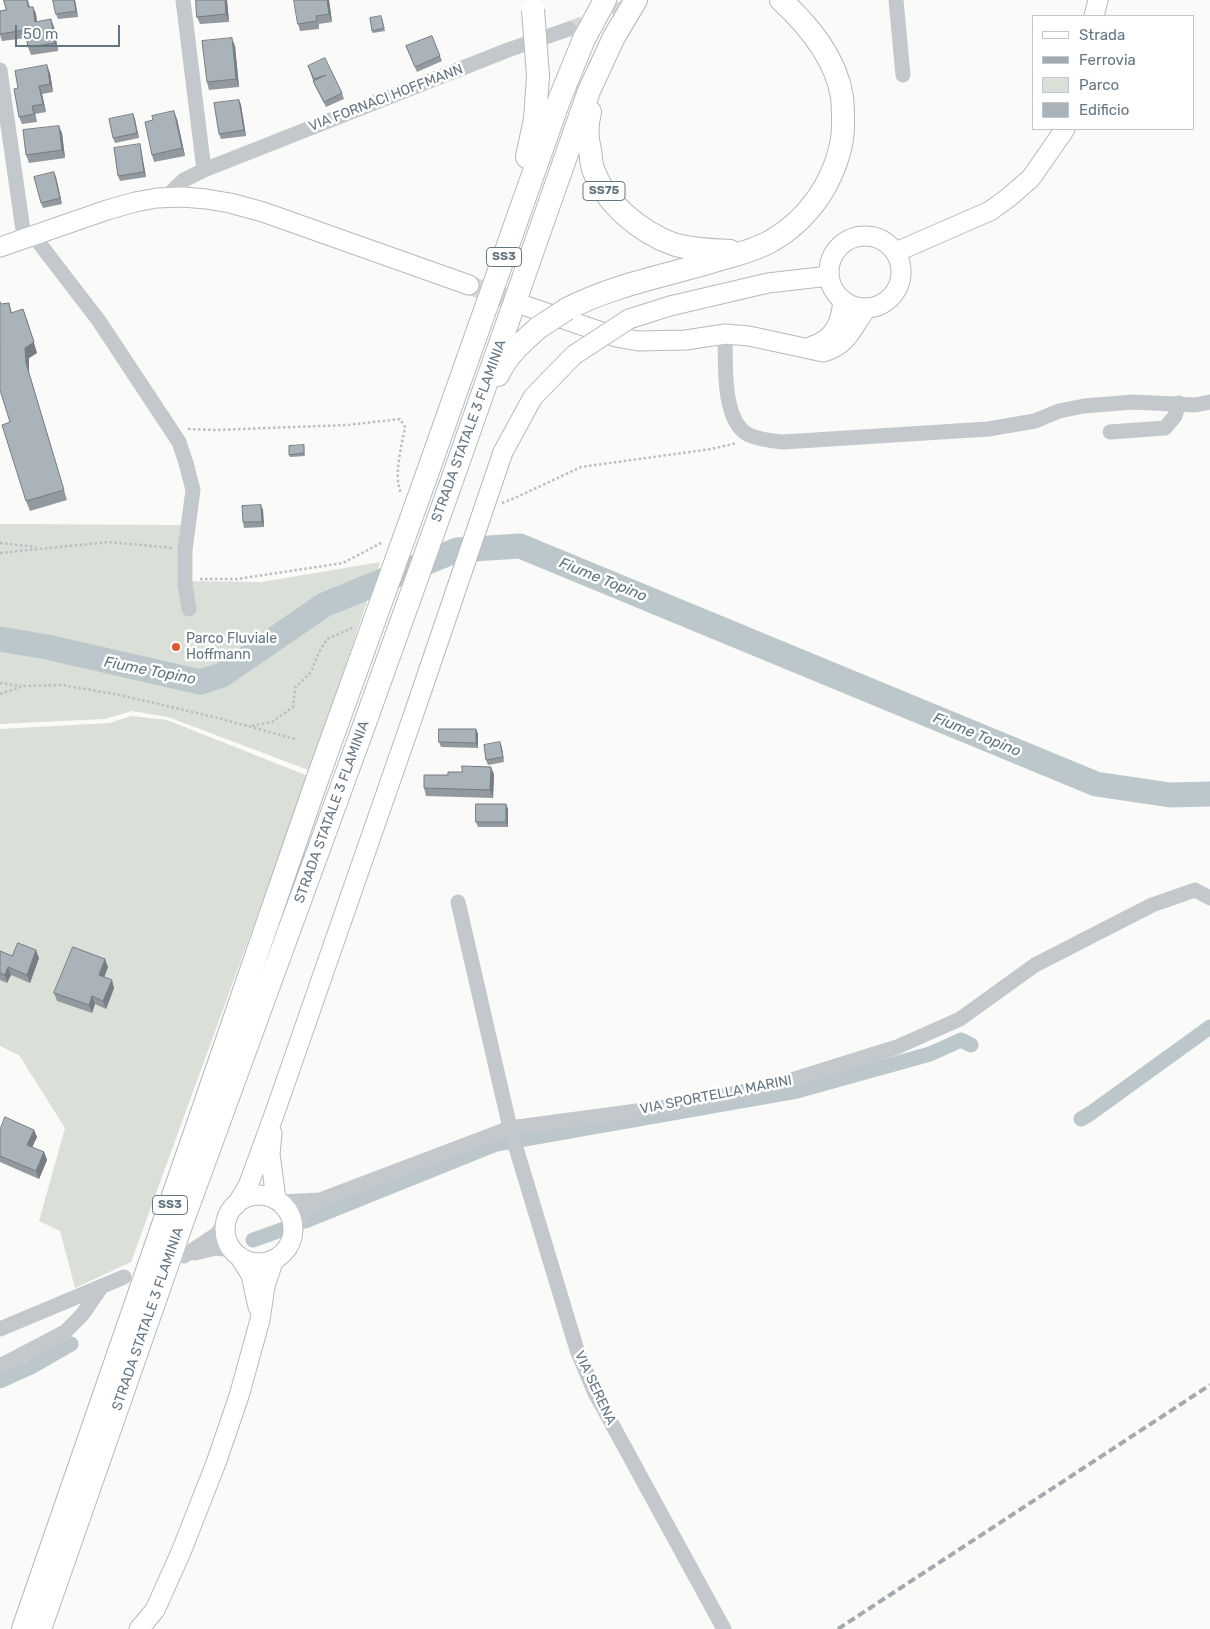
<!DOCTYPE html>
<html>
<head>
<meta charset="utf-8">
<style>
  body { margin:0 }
  #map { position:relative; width:1210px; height:1629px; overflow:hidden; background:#fafaf8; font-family:Rubik,sans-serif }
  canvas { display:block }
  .legend { position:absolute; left:1032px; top:15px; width:162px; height:115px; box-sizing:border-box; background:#fff; border:1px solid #c1c8cd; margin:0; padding:6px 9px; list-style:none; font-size:15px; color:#657683 }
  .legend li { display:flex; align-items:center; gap:10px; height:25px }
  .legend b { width:25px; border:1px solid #c1c8cd }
  .scale { position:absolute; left:15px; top:25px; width:105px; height:22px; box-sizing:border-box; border:2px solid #657683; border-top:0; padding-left:6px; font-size:15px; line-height:18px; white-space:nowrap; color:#657683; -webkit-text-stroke:4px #fff; paint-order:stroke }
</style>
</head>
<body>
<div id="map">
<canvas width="1210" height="1629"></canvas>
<ul class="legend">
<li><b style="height:6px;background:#fff"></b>Strada</li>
<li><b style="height:6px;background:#a2aab0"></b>Ferrovia</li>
<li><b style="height:14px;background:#dadfd7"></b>Parco</li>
<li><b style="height:14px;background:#aab3b9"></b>Edificio</li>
</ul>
<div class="scale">50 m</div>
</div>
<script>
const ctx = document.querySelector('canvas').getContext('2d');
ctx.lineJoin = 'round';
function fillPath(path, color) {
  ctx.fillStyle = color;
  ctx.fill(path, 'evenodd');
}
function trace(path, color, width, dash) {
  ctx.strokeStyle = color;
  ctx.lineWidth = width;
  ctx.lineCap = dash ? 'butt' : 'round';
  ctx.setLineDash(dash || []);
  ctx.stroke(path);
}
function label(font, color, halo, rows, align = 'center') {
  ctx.font = font + ' Rubik,sans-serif';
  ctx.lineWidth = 5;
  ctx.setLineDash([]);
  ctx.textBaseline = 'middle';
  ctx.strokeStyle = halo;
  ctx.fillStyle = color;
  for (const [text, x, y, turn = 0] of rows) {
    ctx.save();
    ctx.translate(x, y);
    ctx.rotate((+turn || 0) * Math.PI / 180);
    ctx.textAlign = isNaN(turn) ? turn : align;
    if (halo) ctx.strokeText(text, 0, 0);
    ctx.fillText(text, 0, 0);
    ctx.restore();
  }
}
const green = new Path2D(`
  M0,524L183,525L181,581L262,582L380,562L311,771L168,717L132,711L105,719L0,724Z
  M131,716L167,720L308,776L131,1262L75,1288L60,1231L39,1221L65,1128L19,1055L0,1046V729L110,723Z`);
const canal = new Path2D(`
  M1081,1119L1091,1113L1210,1027
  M305,1221L496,1144L797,1091L930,1054L961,1040L971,1045
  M253,1240L284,1229
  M0,1381L31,1367L71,1344`);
const river = new Path2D(`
  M0,639L47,647L200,682L222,675L324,605L457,550L520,546L1096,784L1170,795L1210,794`);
const minorTunnel = new Path2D(`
  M569,29L636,3`);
const majorTunnel = new Path2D(`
  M469,285L526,306`);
const path = new Path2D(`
  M188,429L215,430L347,425L400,419L405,427C402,445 393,476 401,493
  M502,503L517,497L581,467L711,449L737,443
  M0,543L36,547
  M0,553L109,542L173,548
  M200,579H237L343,563L383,542
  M0,683L21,686
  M0,694L23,686L62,685L120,695L222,719L295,739
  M252,726L272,722L293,707L295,688L311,672L319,652L327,639L352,628`);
const minor = new Path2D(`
  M183,0L204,170
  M896,0L903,75
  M0,70L24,237
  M165,198L184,180L204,170L508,50L569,29
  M33,235L99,321L179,442L186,463L193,490L185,550V585L189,609
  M725,334C726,361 721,421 749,435C760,440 772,441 783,442L988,429L1035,421L1059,411L1084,406L1133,402L1195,405L1210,402
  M1110,432L1165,428L1175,416L1179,403
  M458,902L510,1128L577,1350L595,1393L724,1629
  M280,1202L320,1200L510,1128L674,1106L779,1084L897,1047L960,1019L1035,965L1152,905L1195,890L1210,898
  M293,1226L309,1207L319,1201
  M195,1253L216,1248L233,1250
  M184,1256L217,1234L226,1221
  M0,1329L124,1277
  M0,1366L65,1332L82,1315L102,1286`);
const major = new Path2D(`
  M1094,16L1098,0
  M829 272a36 36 0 1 1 72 0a36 36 0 1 1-72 0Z
  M0,247L107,210L135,202L157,198L183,197L206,199L230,203L263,212L469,285
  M896,252L990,211L1008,198L1031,178L1065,129
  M526,306L616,337L638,341L686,340L725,334L749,336L823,352C849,345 852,327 867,308
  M629,319L670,306L768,283L829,276
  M812,346C835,339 841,322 843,300
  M503,452L533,397L574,355
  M272,1133L270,1154L276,1199
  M225 1229a34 34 0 1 1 68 0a34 34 0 1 1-68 0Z
  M237,1204L248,1186L274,1115L412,719
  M239,1256L251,1275L258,1307
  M139,1629L155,1610L181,1552L216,1463L239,1396L260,1320L265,1286L274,1259`);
const highway = new Path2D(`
  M590,112C587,124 587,139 590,150C591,157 591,163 593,169C605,203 640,232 673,244C691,250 711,250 730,251
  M527,157L535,119L538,76
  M567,309C615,284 670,275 721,259C738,254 756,250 771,241C794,228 813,208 826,185C837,164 844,143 843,120C843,113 843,105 842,97C836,58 809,26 781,0
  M498,375C507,355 522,342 538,328
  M426,477L560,98L584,39L605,0
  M450,486L589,91L614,37L636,0
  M23,1629L317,780
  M40,1629L182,1223L361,734`);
const rail = new Path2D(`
  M838,1629L1210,1385`);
const majorBridge = new Path2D(`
  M574,355L629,319
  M412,719L503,452`);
const highwayBridge = new Path2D(`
  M533,10L538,76
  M538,328L567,309
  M361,734L450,486
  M317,780L426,477`);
const wall = new Path2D(`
  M4,0H28L30,7H33L36,14L37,22L54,27L58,51L31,55L28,47L26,38L2,41L0,35V11L6,10Z
  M53,0H75L78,17L58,19L56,14Z
  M196,0H227L229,22L200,24L197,17Z
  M329,0L332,22L319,24V29L300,31L298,24Z
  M382,18L385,31L373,33L372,31Z
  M432,36L442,61L417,72L406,46Z
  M235,46L239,87L209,90L207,82Z
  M308,66L342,93L344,99L326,107L315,86Z
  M50,73L53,92L42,94L46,112L35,114L37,122L22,124L19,117L18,88Z
  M239,100L241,105L246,136L221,139L219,134Z
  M133,114L139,138L115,143L113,138Z
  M177,119L185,156L154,162L152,155Z
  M62,133L65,158L29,163L26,155Z
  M140,144L141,149L146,177L120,181L118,176Z
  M56,177L62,204L43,208L41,203Z
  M9,303L12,313L27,319L37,353L29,358V373L67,500L30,511L26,501L10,422Z
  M304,448L305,456L290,457L289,455Z
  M261,505L263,510L264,527L244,528L243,522Z
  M476,729L478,734V748L441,747L439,742Z
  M500,742L502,748L504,762L488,765L486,760Z
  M462,772L494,774L493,798L426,796L424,788L448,775Z
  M508,809V827H478L476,822Z
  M0,951L12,956L39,958L30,983L11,975L7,983L0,980Z
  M108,967L104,977L114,988L106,1009L95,1004L92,1013L57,1001L54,993Z
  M0,1130H34L37,1137L32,1147L44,1152L47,1160L39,1179L0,1162Z`);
const shadedWall = new Path2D(`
  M74,0H75L78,17L76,11Z
  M225,0H227L229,22L226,14Z
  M327,0H329L332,22L329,14Z
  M33,7L36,14L38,30L35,22Z
  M51,19L54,27L58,51L55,43Z
  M232,38L235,46L239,87L236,79Z
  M47,65L50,73L53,92L50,84Z
  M39,86L42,94L46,112L43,104Z
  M239,100L241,105L246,136L244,130Z
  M32,106L35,114L37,122L34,114Z
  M174,111L177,119L185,156L182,148Z
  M133,114L135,119L139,138L137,133Z
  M59,126L62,133L65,158L62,150Z
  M140,144L141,149L146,177L144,172Z
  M54,172L56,177L62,204L60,198Z
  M23,309L37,353L29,358V373L67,500L26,363Z
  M261,505L263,510L264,527L262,522Z
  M476,729L478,734V748L476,743Z
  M500,742L502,748L504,762Z
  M491,767L494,774L493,798L490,790Z
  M506,804L508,809V827L506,822Z
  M36,950L39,958L30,983L27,975Z
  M105,959L108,967L102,983L99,975Z
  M8,967L11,975L7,983L5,975Z
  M112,980L114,988L106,1009L103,1001Z
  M92,996L95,1004L92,1013L89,1005Z
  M34,1130L37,1137L30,1152L27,1145Z
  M44,1152L47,1160L39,1179L36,1171Z`);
const building = new Path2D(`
  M4,0H27L28,7H33L35,22L51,19L55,43L28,47L25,30L0,34V11L6,10Z
  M53,0H74L76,11L56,14Z
  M196,0H225L226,14L197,17Z
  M294,0H327L329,14L316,16L317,21L298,24Z
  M381,16L384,28L372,31L370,18Z
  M432,36L440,56L415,67L406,46Z
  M232,38L236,79L207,82L202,41Z
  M325,58L342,93L324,102L313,81L326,75L314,79L308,66Z
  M47,65L50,84L39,86L43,104L32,106L34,114L19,117L14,89L18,88L15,71Z
  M239,100L244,130L219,134L214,103Z
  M174,111L182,148L152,155L145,122L153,120L152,116Z
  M133,114L137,133L113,138L109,119Z
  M59,126L62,150L26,155L23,130Z
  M140,144L144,172L118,176L114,148Z
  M54,172L60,198L41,203L34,177Z
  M0,302L1,304L9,303L11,313L23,309L34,342L25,348L26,363L64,490L26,501L2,425L10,422L0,390Z
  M304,445V453L289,455V446Z
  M261,505L262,522H243L242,506Z
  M439,729H476V743L439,742Z
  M500,742L503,757L486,760L484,745Z
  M462,766L491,767L490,790L424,788V775H448V772H462Z
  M476,804H506V822H476Z
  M18,943L36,950L27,975L8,967L5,975L0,973V951L12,956Z
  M73,947L105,959L99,975L112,980L103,1001L92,996L89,1005L54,993Z
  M5,1117L34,1130L27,1145L44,1152L36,1171L0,1156V1130Z`);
const markers = [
  [176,647,5,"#e4572e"]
];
const shields = [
  [604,191,42],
  [504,257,35],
  [170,1205,35]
];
const shieldNames = [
  ["SS75",604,191],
  ["SS3",504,257],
  ["SS3",170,1205]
];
const streetNames = [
  ["VIA FORNACI HOFFMANN",386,98,-21],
  ["STRADA STATALE 3 FLAMINIA",469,431,-70],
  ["STRADA STATALE 3 FLAMINIA",332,812,-70],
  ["VIA SPORTELLA MARINI",716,1095,-11],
  ["STRADA STATALE 3 FLAMINIA",148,1319,-71],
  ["VIA SERENA",595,1388,65]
];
const poiNames = [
  ["Parco Fluviale",186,639],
  ["Hoffmann",186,655]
];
const waterNames = [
  ["Fiume Topino",603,580,22],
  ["Fiume Topino",150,671,11],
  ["Fiume Topino",977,735,22]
];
fillPath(green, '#dadfd7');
trace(canal, '#bbc7cb', 15);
trace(river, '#bbc7cb', 25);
trace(minorTunnel, '#d5d9db', 15, [15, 8]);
trace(majorTunnel, '#d5d9db', 19, [19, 9]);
trace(major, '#b5babe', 21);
trace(highway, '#b4b9bd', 24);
trace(path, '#bbbfc2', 2.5, [2.5, 2.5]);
trace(minor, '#c3c8cc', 15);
trace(major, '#fff', 19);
trace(highway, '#fff', 22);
trace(rail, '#a2aab0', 4, [8, 4]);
trace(majorBridge, '#b5babe', 21, []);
trace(highwayBridge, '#b4b9bd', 24, []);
trace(majorBridge, '#fff', 19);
trace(highwayBridge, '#fff', 22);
fillPath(wall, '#929a9f');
fillPath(shadedWall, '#777d82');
fillPath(building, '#aab3b9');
trace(building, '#777d82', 1);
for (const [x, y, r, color] of markers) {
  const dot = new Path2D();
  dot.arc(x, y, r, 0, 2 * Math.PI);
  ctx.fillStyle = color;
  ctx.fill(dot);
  trace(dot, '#fff', 2);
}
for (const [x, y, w] of shields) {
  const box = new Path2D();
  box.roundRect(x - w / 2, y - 9.5, w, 19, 4);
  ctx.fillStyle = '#fff';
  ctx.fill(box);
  trace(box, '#657683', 1);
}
label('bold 12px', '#657683', null, shieldNames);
label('14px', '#657683', '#fff', streetNames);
label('14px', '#657683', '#fff', poiNames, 'left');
label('italic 15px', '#60757c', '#fff', waterNames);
</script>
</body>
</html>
